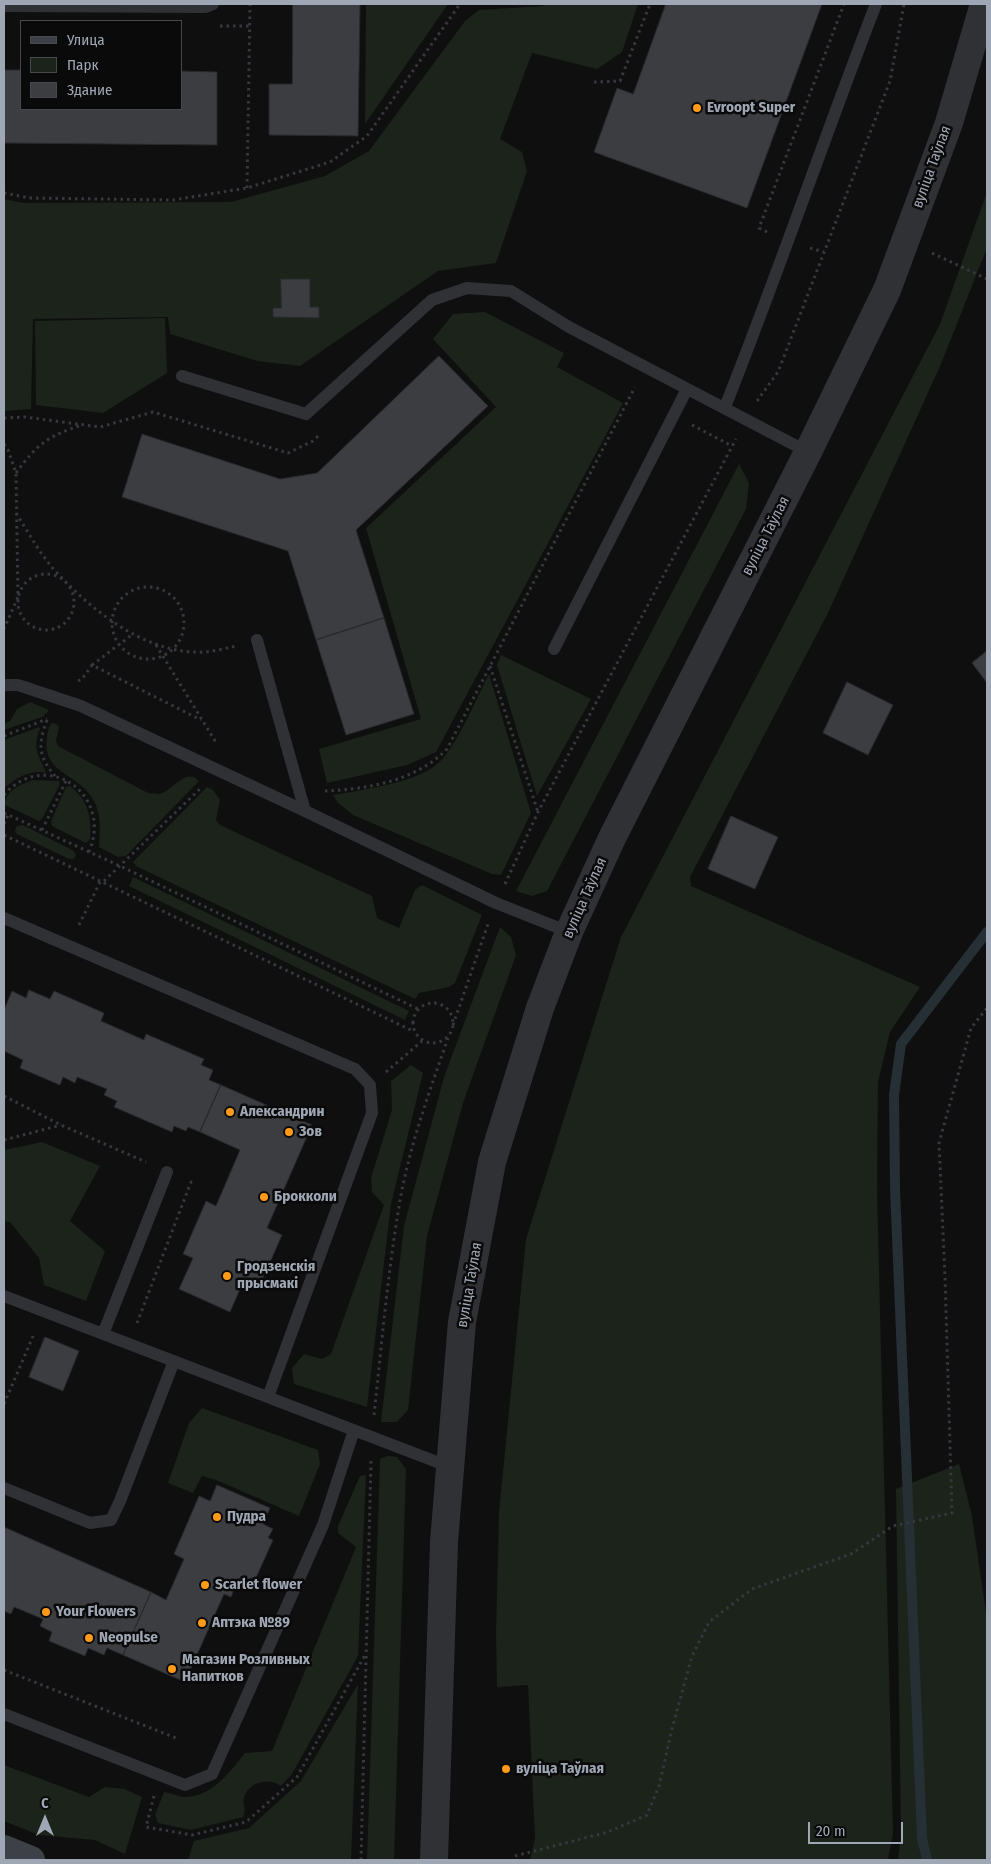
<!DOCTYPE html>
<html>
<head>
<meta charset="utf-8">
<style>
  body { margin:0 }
  #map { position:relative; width:991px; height:1864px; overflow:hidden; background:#0f0f10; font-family:"Fira Sans Condensed",sans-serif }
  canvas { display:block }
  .frame { position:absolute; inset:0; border:5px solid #9ea7b3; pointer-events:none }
  .legend { position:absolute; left:20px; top:20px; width:162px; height:90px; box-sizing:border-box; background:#0a0a0b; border:1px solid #45494e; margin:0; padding:6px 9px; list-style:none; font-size:15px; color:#9ea7b3 }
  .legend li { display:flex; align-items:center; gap:10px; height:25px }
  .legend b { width:25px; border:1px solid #45494e }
  .north { position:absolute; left:20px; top:1794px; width:50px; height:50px; -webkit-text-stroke:4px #0a0a0b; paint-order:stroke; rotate:0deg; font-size:14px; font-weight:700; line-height:20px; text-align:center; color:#9ea7b3 }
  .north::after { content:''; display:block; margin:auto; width:18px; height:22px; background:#9ea7b3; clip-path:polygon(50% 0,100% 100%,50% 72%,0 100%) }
  .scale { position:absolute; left:808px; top:1822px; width:95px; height:22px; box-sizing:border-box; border:2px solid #9ea7b3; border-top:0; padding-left:6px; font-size:15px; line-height:18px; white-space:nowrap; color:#9ea7b3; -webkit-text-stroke:4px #0a0a0b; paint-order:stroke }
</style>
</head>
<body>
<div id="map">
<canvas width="991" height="1864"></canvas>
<div class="frame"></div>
<ul class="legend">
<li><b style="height:6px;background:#3d4046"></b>Улица</li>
<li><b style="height:14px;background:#1b231b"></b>Парк</li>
<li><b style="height:14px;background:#3b3d41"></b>Здание</li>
</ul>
<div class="north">С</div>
<div class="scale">20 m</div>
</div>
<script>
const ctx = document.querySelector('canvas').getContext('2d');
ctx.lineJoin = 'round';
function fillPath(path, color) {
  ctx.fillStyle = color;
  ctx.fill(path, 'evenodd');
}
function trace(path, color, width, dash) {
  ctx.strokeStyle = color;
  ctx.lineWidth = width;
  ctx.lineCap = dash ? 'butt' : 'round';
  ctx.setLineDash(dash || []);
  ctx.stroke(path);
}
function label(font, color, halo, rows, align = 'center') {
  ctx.font = font + ' "Fira Sans Condensed",sans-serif';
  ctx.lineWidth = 5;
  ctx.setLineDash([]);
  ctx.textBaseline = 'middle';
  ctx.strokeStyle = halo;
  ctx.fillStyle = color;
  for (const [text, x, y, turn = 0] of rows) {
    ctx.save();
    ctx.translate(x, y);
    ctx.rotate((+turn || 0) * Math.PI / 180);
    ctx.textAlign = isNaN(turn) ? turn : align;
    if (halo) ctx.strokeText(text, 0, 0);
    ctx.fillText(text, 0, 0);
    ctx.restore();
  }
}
const green = new Path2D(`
  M366,4H448L365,124Z
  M547,4H638L622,52L597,69L532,53L500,139L522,152L527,171L496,263L438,271L300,366L257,361L170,334L168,317L33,319L31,409L4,411V199L23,203L231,202L325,176L369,151L465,21L479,10L543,6Z
  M987,192V248L941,364L828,613L690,877L691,886L920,987L890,1032L878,1082L877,1191L893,1833L888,1860H530L535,1838L528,1685L497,1687L496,1633L499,1512L526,1239L621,937L940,324Z
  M485,312L564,353L557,367L623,403L436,752L407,765L327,783L319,749L421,719L366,528L496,407L433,339L453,314Z
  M165,318L167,373L103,413L36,405L35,321Z
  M739,464L749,483L746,509L547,891L532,896L516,891Z
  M501,655L591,699L537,796L497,665Z
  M489,674L531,813L501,875L492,874L353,815L338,803L333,795C362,790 412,783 435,766C455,751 477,697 489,674Z
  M30,702L47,709L49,711L42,717L4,730V724L10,721L17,709Z
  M52,723L56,724L59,727L56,741L58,746L148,793C151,793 157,794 160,794C173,790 186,767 199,781L126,856L118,857L99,847C100,828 102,811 90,795C75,773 41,772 47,737C48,732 48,727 52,723Z
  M39,727L40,729C32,747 39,757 46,772C27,771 19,776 4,788V740Z
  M33,780L59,781L60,784L42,819L39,821L5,805C5,791 21,784 33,780Z
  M70,786C88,800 92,817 90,839L86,843L52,826L51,821L66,787Z
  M207,787L213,790L220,800L216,820L220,825L372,896L377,918L399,928L415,890L422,885L482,915L455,983L449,987L419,993L415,999L136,866L133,862Z
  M23,825L74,851L76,855L74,859H69L17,834L15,831L17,826Z
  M133,877L409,1011L405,1020L129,886Z
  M500,927L511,937L516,955L463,1103L427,1236L408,1410L397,1422H381L404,1226L444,1077Z
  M411,1065L423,1073L391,1204L367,1407L294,1384L292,1368L304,1354L322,1359L331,1354L384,1205L372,1192L371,1178L392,1110L391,1081Z
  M42,1142L100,1166L70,1221L105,1251L86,1301L44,1285L39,1258L10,1222L4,1221V1150Z
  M202,1408L318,1450L320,1464L299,1516L216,1480L202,1476L193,1493L168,1483L189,1423Z
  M387,1456L397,1457L406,1469L394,1860H367L380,1459Z
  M959,1464L972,1516L987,1620V1860H898L901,1836L896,1489Z
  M366,1475L358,1656L292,1774L281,1786C269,1777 249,1782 244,1797C242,1804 247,1810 243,1817L191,1830L158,1823L155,1815L164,1792C170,1793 177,1796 183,1797C211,1798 230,1772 245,1753L272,1751L356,1547L338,1533V1526L360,1476Z
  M358,1684L351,1860H188L194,1841L249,1828L301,1781Z
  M4,1765L89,1797L105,1787L124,1789L142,1797L125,1854L95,1840L39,1835L4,1821Z`);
const stream = new Path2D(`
  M927,1860L922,1838L895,1189L894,1095L901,1044L987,932`);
const building = new Path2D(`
  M293,4H360L358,136L269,135V84H292Z
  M666,4H822L747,208L594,152L617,88L633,94Z
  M4,70H21V109H181V71L217,72V145L4,143Z
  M281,279H310V307H319V318L273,317V308H281Z
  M439,356L488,406L356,530L384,618L316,640L288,551L122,497L142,434L280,479L317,473Z
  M384,618L414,714L346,735L316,640Z
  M987,651V683L972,663Z
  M847,682L893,705L868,755L823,733Z
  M731,816L778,837L755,889L708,869Z
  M29,990L50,999L54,991L104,1013L101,1021L144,1040L146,1034L204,1059L201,1065L213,1070L209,1080L221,1085L200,1132L188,1127L186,1131L174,1126L172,1132L114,1107L117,1101L104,1095L107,1089L77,1077L75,1083L63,1077L60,1085L20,1068L23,1060L4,1051L5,1045L4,1044V1010L12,991L26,998Z
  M221,1085L312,1125L267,1228L282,1235L259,1287L244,1280L230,1312L179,1289L193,1258L183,1254L206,1201L216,1206L240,1150L200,1132Z
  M45,1337L79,1351L63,1391L29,1377Z
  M217,1485L270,1508L263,1524L273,1529L268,1538L273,1540L255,1580L251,1578L247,1587L237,1582L231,1597L224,1594L185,1682L123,1655L151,1592L166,1600L184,1559L174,1554L199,1496L210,1501Z
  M4,1527L151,1592L123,1655L107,1648L104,1655L88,1648L85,1656L49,1641L52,1632L40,1626L43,1619L14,1607L11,1614L4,1611Z`);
const path = new Path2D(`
  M220,26H250
  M594,82L620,81L650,4
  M247,188L250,4
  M4,193L29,198L173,200L247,188L330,162L367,136L460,4
  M767,232L759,228L844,4
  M810,248L824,252
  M932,253L987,279
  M757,401L778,372L890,81L904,4
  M4,418L25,417L100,427L153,412L288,453L313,441L320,434
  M692,425L732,446
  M4,444L8,450L16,473L18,597L4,629
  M16,473C37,444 48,436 82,425
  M16,513C30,535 42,558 60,576C94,612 143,650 194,652C208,653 223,649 236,646
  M18 602a28 28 0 1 1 56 0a28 28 0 1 1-56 0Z
  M112 623a36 36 0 1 1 72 0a36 36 0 1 1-72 0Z
  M156,645L217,744
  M92,665L133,634
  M490,666L538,812
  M78,681L82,679L92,665L201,720
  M47,720C38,744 38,756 55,776
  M4,736L47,719
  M325,791C368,789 416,781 447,749L635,387
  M4,795C44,748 114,792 89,852
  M4,813L120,866L418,1009
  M4,824L8,815
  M42,830L66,781
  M4,835L413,1031
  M104,881L202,787
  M505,884L538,812L736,439
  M79,925L101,880
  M413 1023a20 20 0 1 1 40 0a20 20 0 1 1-40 0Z
  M453,1025L488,924
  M386,1072L422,1041
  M4,1096L61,1125L146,1162
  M4,1140L61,1125
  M137,1323L191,1182L188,1181
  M4,1404L34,1334
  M374,1415C382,1342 388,1268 401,1195C411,1142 430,1090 448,1038
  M4,1670L176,1738
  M154,1796L146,1827L192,1835L246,1822L297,1777L365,1655
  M515,1856L608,1832L647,1815L659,1786L672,1729L692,1656L709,1622L752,1589L851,1554L893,1526L952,1513L945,1276L939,1143L971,1028L987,1008
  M361,1860L371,1461`);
const service = new Path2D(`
  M4,6L206,7L213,4
  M182,376L306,414L432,300L467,288L511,291L569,327L808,452
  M725,407C778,274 824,138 876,4
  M257,640L305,811
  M554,649L687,389
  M4,685H18L81,706L305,811L496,903L569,932
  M4,918L355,1069L370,1085L372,1113L268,1397
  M4,1296L450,1467
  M103,1334L167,1172
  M4,1488L90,1523L111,1520L120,1501L174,1361
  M4,1714L185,1785L212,1774L323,1525L354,1430`);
const tertiary = new Path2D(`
  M434,1860L444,1542L462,1322L492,1162L540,1008L569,932L612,838L808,452L887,290L949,123L984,4`);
const secondary = new Path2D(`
  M4,1849L31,1860`);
const markers = [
  [697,108,5,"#ff9b18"],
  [230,1112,5,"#ff9b18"],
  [289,1132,5,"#ff9b18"],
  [264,1197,5,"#ff9b18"],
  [227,1276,5,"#ff9b18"],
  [217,1517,5,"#ff9b18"],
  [205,1585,5,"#ff9b18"],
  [46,1612,5,"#ff9b18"],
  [202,1623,5,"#ff9b18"],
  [89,1638,5,"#ff9b18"],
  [172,1669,5,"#ff9b18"],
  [506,1769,5,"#ff9b18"]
];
const poiNames = [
  ["Evroopt Super",707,108],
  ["Александрин",240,1112],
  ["Зов",299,1132],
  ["Брокколи",274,1197],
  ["Гродзенскія",237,1267],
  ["прысмакі",237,1284],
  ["Пудра",227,1517],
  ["Scarlet flower",215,1585],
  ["Your Flowers",56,1612],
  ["Аптэка №89",212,1623],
  ["Neopulse",99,1638],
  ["Магазин Розливных",182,1660],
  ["Напитков",182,1677],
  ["вуліца Таўлая",516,1769]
];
const streetNames = [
  ["вуліца Таўлая",932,167,-70],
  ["вуліца Таўлая",766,536,-63],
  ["вуліца Таўлая",585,898,-66],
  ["вуліца Таўлая",470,1285,-80]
];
fillPath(green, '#1b231b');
trace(stream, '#252f34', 10);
fillPath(building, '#3b3d41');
trace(building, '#29292c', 1);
trace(path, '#35383d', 3, [2.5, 4]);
trace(service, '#2f3135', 12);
trace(tertiary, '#2f3135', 28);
trace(secondary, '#3d4046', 28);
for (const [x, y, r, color] of markers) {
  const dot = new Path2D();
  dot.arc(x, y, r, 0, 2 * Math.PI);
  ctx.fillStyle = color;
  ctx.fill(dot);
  trace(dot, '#0a0a0b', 2);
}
label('bold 15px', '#9ea7b3', '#0a0a0b', poiNames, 'left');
label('15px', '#9ea7b3', '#0a0a0b', streetNames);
</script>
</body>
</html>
